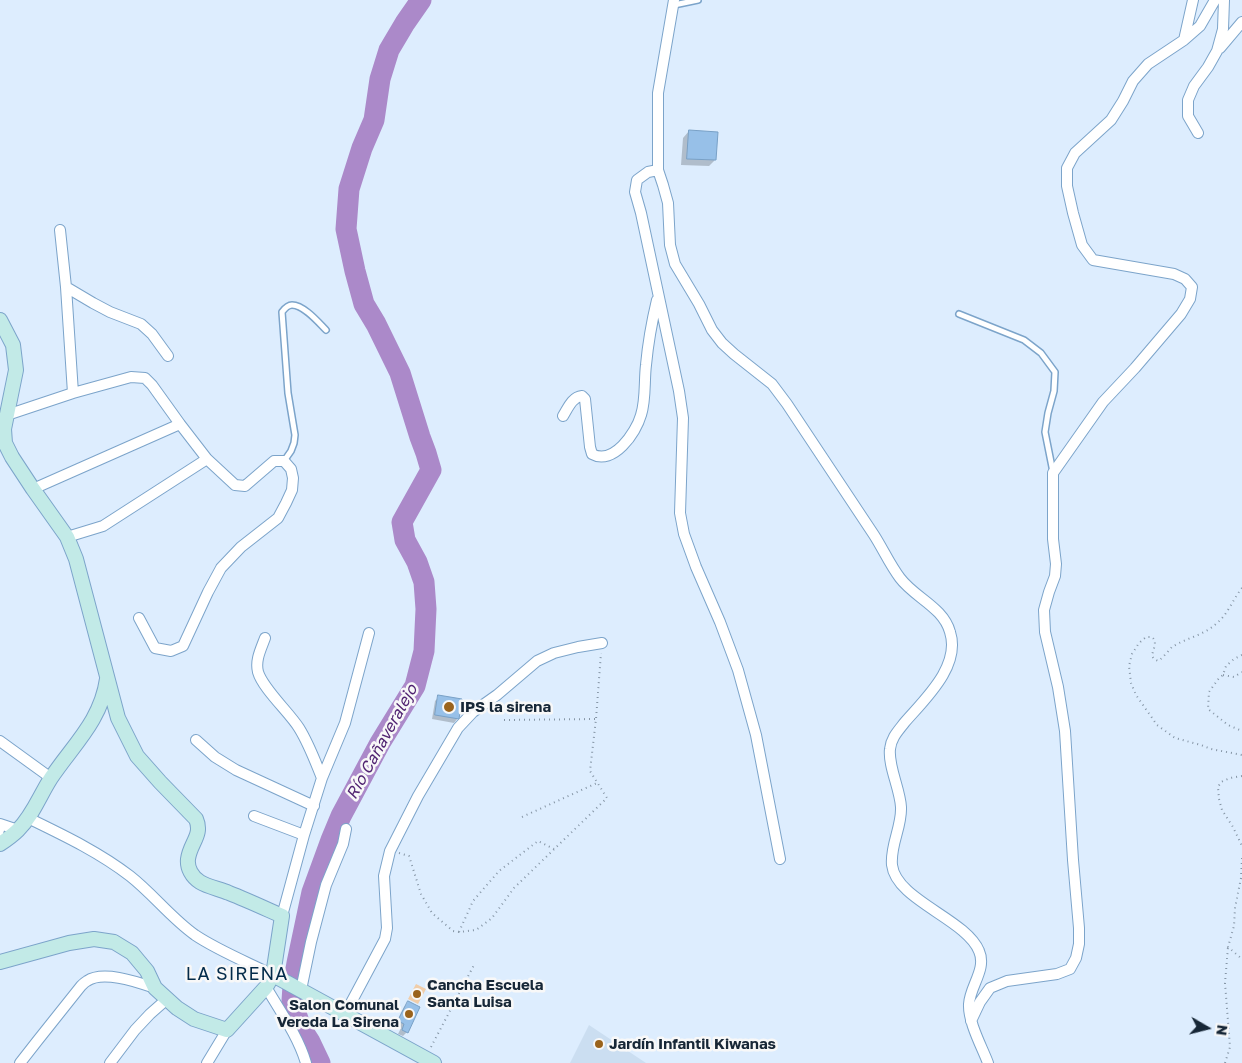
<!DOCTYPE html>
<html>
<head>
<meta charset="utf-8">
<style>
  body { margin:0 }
  #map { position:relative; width:1242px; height:1063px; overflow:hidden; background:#ddedfe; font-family:"Golos Text",sans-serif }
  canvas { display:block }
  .north { position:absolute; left:1182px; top:1003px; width:50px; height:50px; -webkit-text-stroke:4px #f8f8f8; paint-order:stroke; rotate:98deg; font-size:14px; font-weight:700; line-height:20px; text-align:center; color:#172737 }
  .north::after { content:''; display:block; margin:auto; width:18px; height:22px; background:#172737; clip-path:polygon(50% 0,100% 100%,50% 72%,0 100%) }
</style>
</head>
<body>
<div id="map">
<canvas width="1242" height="1063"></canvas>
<div class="north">N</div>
</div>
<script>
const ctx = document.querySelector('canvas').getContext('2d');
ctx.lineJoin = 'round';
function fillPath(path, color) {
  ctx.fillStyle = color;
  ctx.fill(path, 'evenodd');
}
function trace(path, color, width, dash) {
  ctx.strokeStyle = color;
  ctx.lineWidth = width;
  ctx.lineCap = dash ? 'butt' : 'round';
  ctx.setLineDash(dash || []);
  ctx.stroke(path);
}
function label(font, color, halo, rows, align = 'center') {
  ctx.font = font + ' "Golos Text",sans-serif';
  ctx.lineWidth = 5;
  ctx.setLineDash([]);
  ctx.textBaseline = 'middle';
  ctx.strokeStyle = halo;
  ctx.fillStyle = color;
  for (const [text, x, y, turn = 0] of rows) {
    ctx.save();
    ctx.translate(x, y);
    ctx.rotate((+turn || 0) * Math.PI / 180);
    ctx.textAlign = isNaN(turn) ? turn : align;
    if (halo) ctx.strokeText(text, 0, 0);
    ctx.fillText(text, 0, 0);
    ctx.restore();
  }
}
const built = new Path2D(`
  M589,1025L646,1063H570Z`);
const green = new Path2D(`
  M416,984L426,989L418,1004L408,999Z`);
const shadow = new Path2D(`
  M689,131L715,160L709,166L681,165L683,138Z
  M439,697L458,718L454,723L432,719L435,701Z
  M408,1003L407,1032L403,1036L398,1034L401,1028L395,1025L404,1007Z`);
const river = new Path2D(`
  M320,1063L310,1042L301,1028L292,1001L293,986L297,963L312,892L331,840L341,816L380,743L415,686L424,651L426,609L424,582L417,562L405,540L402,522L431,470L426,453L420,437L400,373L376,324L364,304L355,271L346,229L349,189L362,148L374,120L380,79L389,50L405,23L421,0`);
const building = new Path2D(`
  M689,130L718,132L716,160L687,159Z
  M438,695L462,699L459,719L435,715Z
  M408,1001L420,1007L408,1033L402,1030L404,1024L398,1021Z`);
const path = new Path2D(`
  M1242,588C1233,599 1228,614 1217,623C1205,635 1186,638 1172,647C1168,651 1164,657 1158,661L1154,659L1152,656C1153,649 1158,642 1152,637H1146L1139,643L1132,654L1129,666L1131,683L1136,695L1157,725L1175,738L1201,745L1211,749L1242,755
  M1242,655L1234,659L1226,666L1223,675L1219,678L1209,692L1208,709L1228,725L1242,731
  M1223,675L1234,677L1242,672
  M504,720L596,719
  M1242,776L1230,778L1221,782L1218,787L1219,799L1222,810L1233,827L1242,846
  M522,817L597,783
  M399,853L409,856L421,894L432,913L453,931L459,932L476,930L492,918L514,888L607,798L590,771L596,719L601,653
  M1242,858L1241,878L1235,908L1234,926L1228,947L1242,959
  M459,932L473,901L499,871L538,841L554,849
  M431,1047L474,965
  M1225,1063L1230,1047L1225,983L1228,947`);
const lane = new Path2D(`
  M674,5L698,0
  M959,314L1024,340L1041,353L1055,372L1054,391L1048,413L1045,432L1053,472
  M284,461L291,451L294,443L295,435L288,393L282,312C285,308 288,305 292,305C304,305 319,323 326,330
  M0,835L3,825`);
const street = new Path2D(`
  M674,0L658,93V170L663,185L668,203L670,245L675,264L699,304L712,330L722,343L734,354L772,384L787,404C816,447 845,491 874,535C883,549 890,565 900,578C915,598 943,607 950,632C961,666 925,699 905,722C898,731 891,738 890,749C888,766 900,789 901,807C902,827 890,845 892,865C896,900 966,919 979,951C987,969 970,986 969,1004C968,1022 982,1047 988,1063
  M1184,40L1193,0
  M1220,48L1242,22
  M1198,133L1188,116V100L1194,86L1208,67L1217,51L1223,29L1224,0
  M658,170L648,172L637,180L635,192L641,213L679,391L683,418L680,513L684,534L696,567L720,622L738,670L756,735L780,859
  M60,230L66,287L73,393
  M66,287L93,303L110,312L141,324L152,334L168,356
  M7,415L73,393L131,377L145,378L152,385L180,424L207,459L235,485L245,486L274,461H284L291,469L293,478L292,490L286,503L278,518L241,547L221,568L208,592L183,646L171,651L155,648L139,618
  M563,416C568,408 572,397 582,396L585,399L590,447L592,454C613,466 636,433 641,415C646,400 644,381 646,365C648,343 652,321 657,300
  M33,489L180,424
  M67,537L103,526L207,459
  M265,638C261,649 255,660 258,672C263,689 289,712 299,728C309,744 315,761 322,778
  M196,740L215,757L236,770L314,806
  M0,741L51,778
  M254,816L304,835
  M28,818C63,835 99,852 130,876C153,894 171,918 195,935C219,951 247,962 273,975
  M0,824L18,830
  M282,916L304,835L322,778L345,723L369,633
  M266,987C280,1011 298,1036 306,1063
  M301,990L311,942L326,885L343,844L346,829
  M345,1014L385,939L387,928L384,876L390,851L418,796L458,728L473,712L497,695L537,661L554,653L578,647L602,643
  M971,1021L980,1002L990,988L1007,981L1057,974L1070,969L1076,958L1079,944V928L1073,860L1065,731L1058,687L1045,632L1044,610L1049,592L1055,576L1056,564L1053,539V473L1103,402L1135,368L1181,314L1190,299L1192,287L1185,279L1174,274L1093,260L1082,245L1073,213L1067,186V168L1075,153L1111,120L1123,101L1133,81L1148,64L1184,40L1200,26L1215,0
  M20,1063L38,1040L81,986C83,984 85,982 87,981C103,970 137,982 155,988
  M110,1063L135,1030L150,1014L167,999
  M207,1063L227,1030`);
const secondary = new Path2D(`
  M0,320L13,345L16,370L4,429L5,443L12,457L33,489L67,537L76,559L118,718L137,756L160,782L196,819C203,835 190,843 188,859C187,868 192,877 200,882C208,887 220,889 229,893C247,900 264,908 282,916L273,975L266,987L227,1030L194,1019L177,1008L155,988L147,971L132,953L114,942L94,939L69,943L0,962
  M0,844C6,840 13,835 18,830C33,815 40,795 51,778C73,745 101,721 107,679
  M273,975L434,1063`);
const markers = [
  [449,707,6,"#9a631c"],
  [417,994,5,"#9a631c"],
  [409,1014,5,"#9a631c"],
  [599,1044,5,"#9a631c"]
];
const poiNames = [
  ["IPS la sirena",460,707],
  ["Cancha Escuela",427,985],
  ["Santa Luisa",427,1002],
  ["Salon Comunal",399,1005,"right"],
  ["Vereda La Sirena",399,1022,"right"],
  ["Jardín Infantil Kiwanas",609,1044]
];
const waterNames = [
  ["Río Cañaveralejo",382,742,-61]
];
const quarterNames = [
  ["LA SIRENA",237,974]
];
fillPath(built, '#cbdef1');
fillPath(green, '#f0cda9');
fillPath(shadow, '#0003');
trace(river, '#ab89c9', 21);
fillPath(building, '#97c0e8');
trace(building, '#78a0c6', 1);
trace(lane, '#7ca4ca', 8);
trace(street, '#7ca4ca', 12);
trace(secondary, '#7ca4ca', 16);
trace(path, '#8696a6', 2, [1, 4]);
trace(lane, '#fff', 5);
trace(street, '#fff', 10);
trace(secondary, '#c2eae7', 14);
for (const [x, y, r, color] of markers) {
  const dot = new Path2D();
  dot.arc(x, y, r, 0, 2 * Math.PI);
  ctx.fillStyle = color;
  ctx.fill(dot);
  trace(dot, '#f8f8f8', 2);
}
label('bold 15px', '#172737', '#f8f8f8', poiNames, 'left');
label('italic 16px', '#512472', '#f8f8f8', waterNames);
ctx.letterSpacing = '1px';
label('18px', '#032b4a', '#f8f8f8', quarterNames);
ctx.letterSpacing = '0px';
</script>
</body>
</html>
